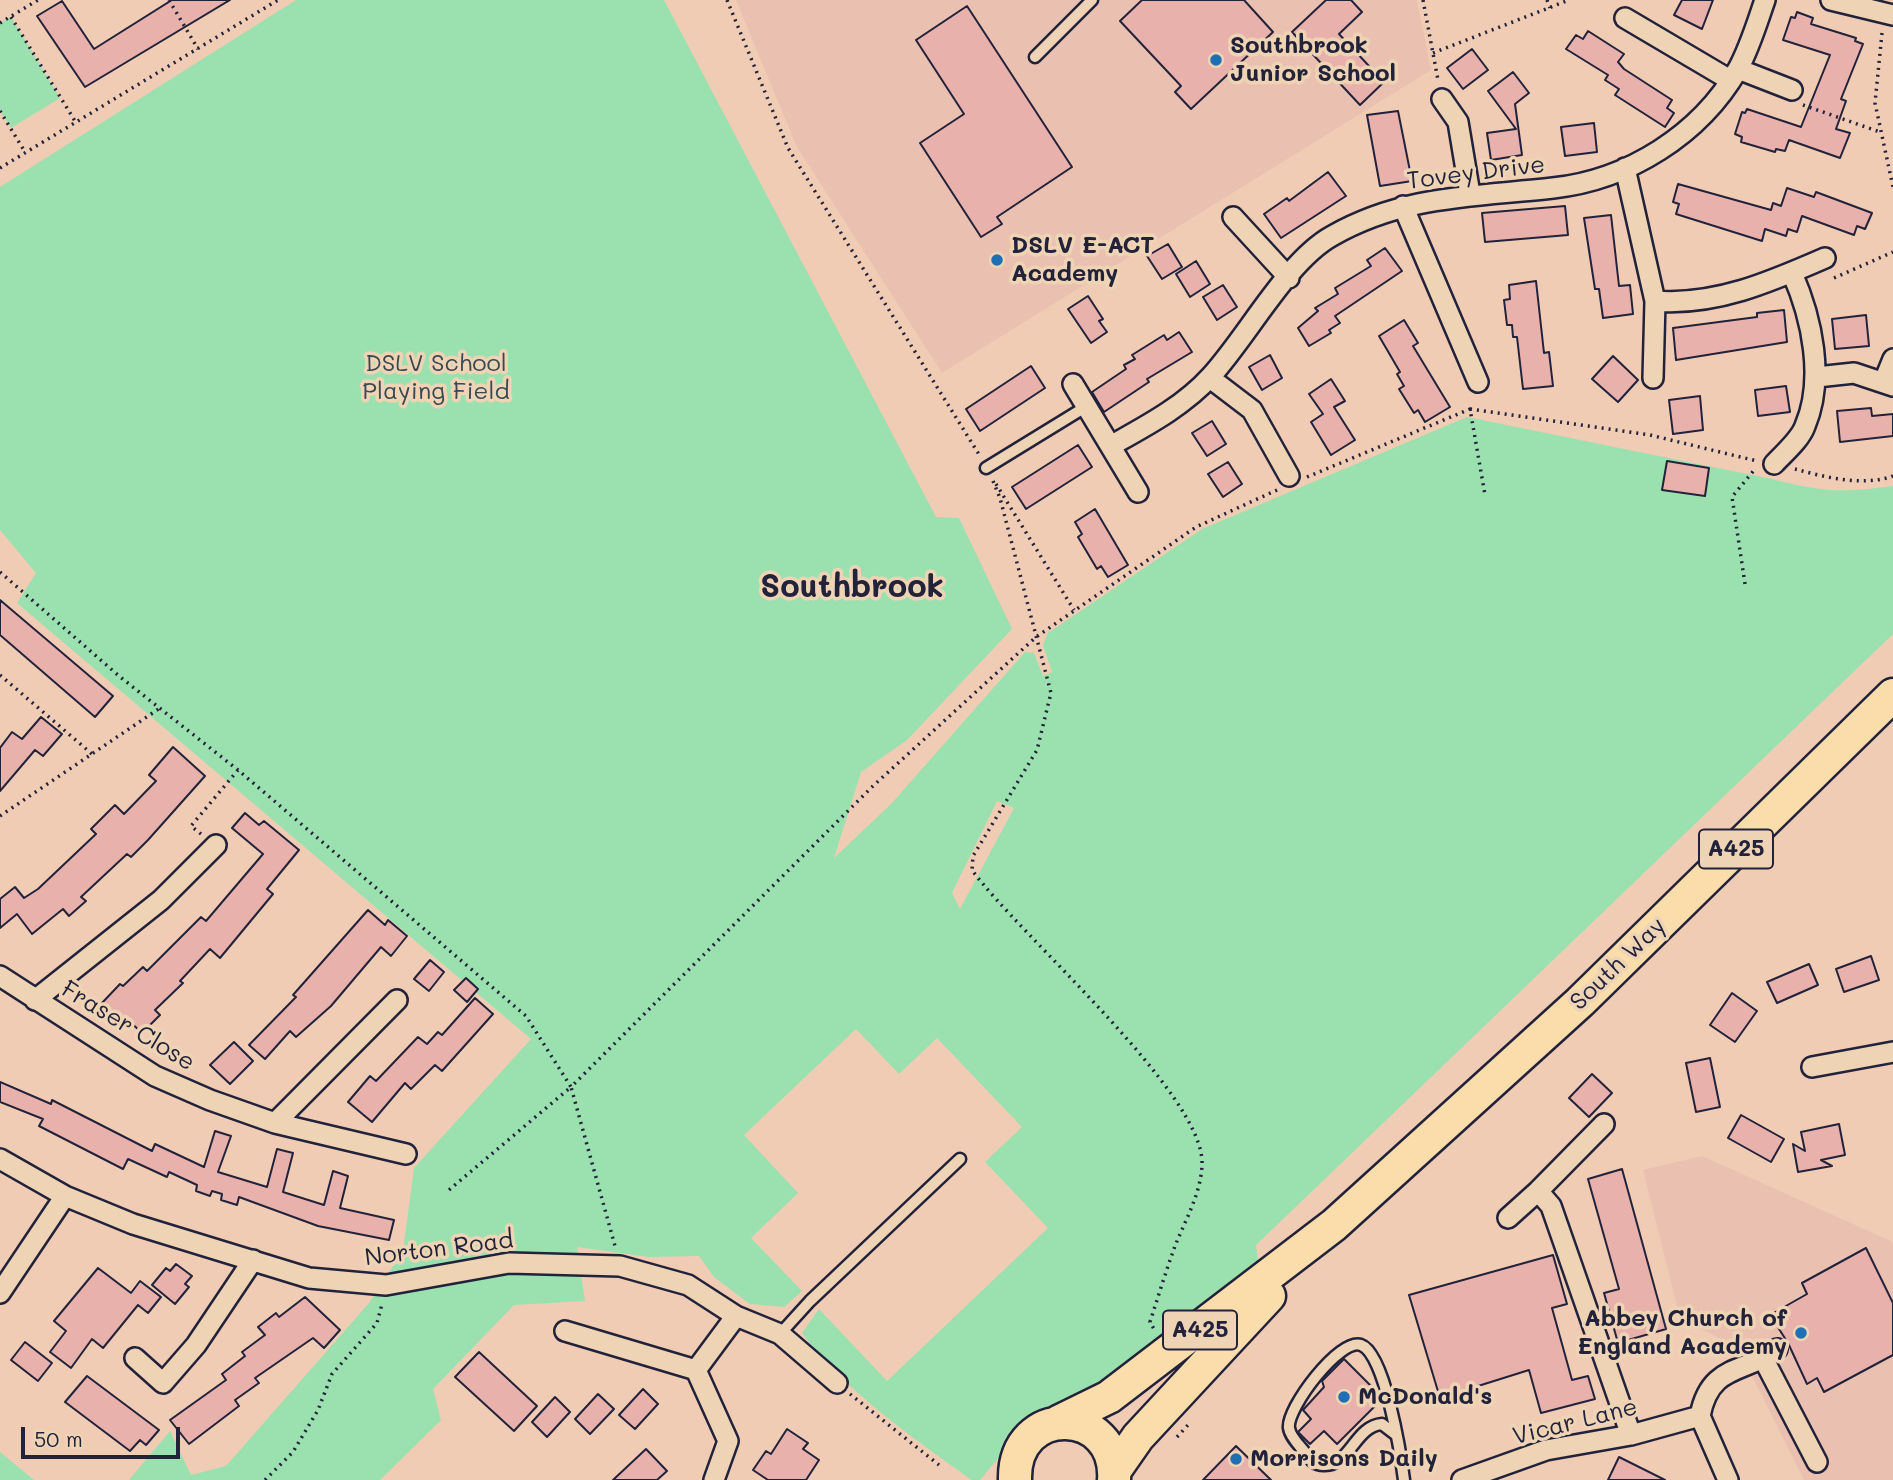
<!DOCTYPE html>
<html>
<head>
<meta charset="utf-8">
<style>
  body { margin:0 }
  #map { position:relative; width:1893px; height:1480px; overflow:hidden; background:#f0ccb4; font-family:Mali,sans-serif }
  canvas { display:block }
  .scale { position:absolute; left:21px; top:1427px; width:159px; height:32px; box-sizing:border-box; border:4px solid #22223b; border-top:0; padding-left:9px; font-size:21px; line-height:24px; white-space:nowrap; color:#22223b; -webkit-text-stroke:5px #eed4b5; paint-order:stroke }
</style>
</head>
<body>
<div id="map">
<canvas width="1893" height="1480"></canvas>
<div class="scale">50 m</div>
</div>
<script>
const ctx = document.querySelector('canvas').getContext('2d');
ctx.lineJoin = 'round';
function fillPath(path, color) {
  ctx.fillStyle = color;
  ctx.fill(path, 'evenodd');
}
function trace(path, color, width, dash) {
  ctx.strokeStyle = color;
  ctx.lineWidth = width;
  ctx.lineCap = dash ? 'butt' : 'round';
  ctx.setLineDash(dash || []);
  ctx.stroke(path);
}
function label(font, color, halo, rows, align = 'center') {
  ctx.font = font + ' Mali,sans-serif';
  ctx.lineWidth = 7;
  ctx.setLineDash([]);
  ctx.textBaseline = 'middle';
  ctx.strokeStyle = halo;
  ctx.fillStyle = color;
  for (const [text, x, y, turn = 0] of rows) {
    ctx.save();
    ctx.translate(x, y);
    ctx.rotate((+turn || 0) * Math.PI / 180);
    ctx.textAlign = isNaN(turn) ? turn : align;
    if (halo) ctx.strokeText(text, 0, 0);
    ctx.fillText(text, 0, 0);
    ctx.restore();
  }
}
const built = new Path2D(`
  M736,0H1417L1431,70L942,373L797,147Z
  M1702,1156L1893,1242V1480H1804L1738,1348L1680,1318L1643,1170Z`);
const green = new Path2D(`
  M296,0H664L936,517L959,518L1012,629L907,740L861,772L834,858L892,803L1025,652L1034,653L1043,676L1052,672L1043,645L1048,633L1202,529L1467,417L1772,479C1821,492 1843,493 1893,486V634L1256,1245L1259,1267L1089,1393L1021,1431L980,1480H972C918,1442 839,1386 802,1333L819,1309L887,1381L1048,1228L985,1162L1022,1127L937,1038L899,1074L856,1029L744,1135L798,1193L751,1238L802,1291L784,1307L750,1304L714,1277L699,1256L649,1257L577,1247L585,1301L514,1305L433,1389L441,1420L380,1480H129L170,1431L191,1475L226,1466L369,1303L403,1251L414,1168L531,1039L17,603L36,573L0,530V187ZM997,801L1014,808L960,909L952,893Z
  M11,17L60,98L11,128L0,111V23Z
  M0,1452L34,1480H0Z`);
const building = new Path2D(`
  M172,0H230L85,87L37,16L62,1L94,49Z
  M1142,0H1244L1273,32L1191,109L1175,92L1181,86L1120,21Z
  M1326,0H1351L1362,12L1339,34L1384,82L1360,105L1292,32Z
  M1682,0H1713L1702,29L1674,15Z
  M967,6L1072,167L997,217L1002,224L981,237L920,143L964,114L916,40Z
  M1797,12L1813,18L1811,24L1856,38L1855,41L1863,44L1841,99L1846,101L1836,129L1850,133L1840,158L1789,140L1785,151L1776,149L1775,152L1741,142L1742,137L1735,134L1742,112L1745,113L1747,109L1801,127L1830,55L1783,40L1791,17L1795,18Z
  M1588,31L1624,54L1618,62L1624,69L1672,100L1667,108L1674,113L1665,127L1615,95L1619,89L1605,80L1608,75L1566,49L1576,35L1583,39Z
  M1472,49L1488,70L1463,89L1447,68Z
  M1513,72L1529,93L1515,104L1522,155L1491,160L1487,133L1516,129L1488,91Z
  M1398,111L1412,181L1380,186L1367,115Z
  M1594,123L1597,152L1565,156L1561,127Z
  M1328,172L1346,196L1281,238L1264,214L1287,198L1289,201Z
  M1678,184L1771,210L1773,203L1781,206L1787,188L1814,197L1816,192L1872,213L1865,229L1857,226L1854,235L1802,216L1797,232L1788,229L1786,236L1765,229L1762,241L1676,214L1679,204L1673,202Z
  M1565,206L1568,235L1485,242L1482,213Z
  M1611,215L1619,286L1630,285L1633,314L1603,318L1599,289H1595L1584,218Z
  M1168,244L1182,267L1162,279L1147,256Z
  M1385,248L1402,271L1335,316L1340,323L1329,330L1331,333L1309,346L1298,328L1318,311L1315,308L1338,294L1335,288L1371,266L1367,260Z
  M1196,261L1210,284L1190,297L1176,274Z
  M1536,281L1544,353L1549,352L1553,386L1523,389L1517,337H1513L1512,325H1507L1504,300L1510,299L1509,285Z
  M1223,285L1237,307L1217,320L1203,297Z
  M1088,296L1103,319L1099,321L1107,332L1091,343L1068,309Z
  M1784,310L1787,342L1676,360L1673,328L1757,317V313Z
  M1866,315L1869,346L1835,349L1832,319Z
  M1404,320L1418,343L1413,346L1450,407L1425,422L1418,410L1414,413L1399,389L1404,386L1397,374L1400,372L1379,336Z
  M1179,332L1192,352L1147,379L1149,382L1104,412L1092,392L1126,369L1124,365L1135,359L1132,355L1164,335L1167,340Z
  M1270,355L1282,378L1262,390L1249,367Z
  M1613,356L1638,380L1618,402L1592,379Z
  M1031,366L1045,388L980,431L966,409Z
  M1331,379L1345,401L1334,407L1355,440L1331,455L1311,422L1323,414L1309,394Z
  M1786,386L1790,412L1758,416L1755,390Z
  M1700,396L1703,430L1673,434L1669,400Z
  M1871,408L1872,416L1893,414V436L1840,442L1837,411Z
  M1212,421L1226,444L1207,456L1192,433Z
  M1078,445L1092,467L1026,509L1012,487Z
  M1667,461L1709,468L1705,496L1662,490Z
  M1228,462L1242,484L1223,497L1208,474Z
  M1095,509L1128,565L1108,577L1101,566L1097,569L1078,537L1082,534L1075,522Z
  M0,600L113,696L95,717L0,635Z
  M41,717L62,734L43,756L35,750L0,791V748L12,732L22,739Z
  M173,747L205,776L148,840L131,857L127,854L81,897L86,901L69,916L63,909L32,934L17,914L0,928V899L15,887L24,898L38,889L96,834L91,829L115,805L124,814L156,781L149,775Z
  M245,813L259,825L264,821L299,850L267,889L273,894L220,958L210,949L180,981L183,983L155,1010L160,1015L142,1033L128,1020L124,1025L101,1004L120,984L123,986L143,967L147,971L201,917L206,921L263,854L232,828Z
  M368,910L385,925L388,920L407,936L391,956L381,947L331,1006L296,1037L290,1031L265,1059L249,1045L296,997L293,995Z
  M1871,956L1879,980L1844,992L1836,969Z
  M430,960L444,972L429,991L414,979Z
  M1809,964L1818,985L1777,1003L1767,982Z
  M466,978L478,989L467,1002L454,990Z
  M1732,993L1757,1011L1735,1042L1710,1025Z
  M475,998L493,1014L442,1071L435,1065L411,1089L405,1083L372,1122L348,1102L370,1076L376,1081L418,1037L427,1044L438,1032L442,1035Z
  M234,1042L253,1061L230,1084L210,1065Z
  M1710,1058L1720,1107L1696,1112L1686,1063Z
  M1592,1074L1612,1093L1589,1117L1569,1098Z
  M0,1082L51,1104L52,1100L152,1151L155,1144L204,1167L215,1131L231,1136L218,1172L267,1187L277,1149L293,1153L283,1192L324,1205L333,1171L348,1176L340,1208L394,1220L389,1240L318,1226L239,1197L237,1205L221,1200L222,1194L212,1191L210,1196L196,1191L197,1185L169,1172L167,1177L128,1159L123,1169L39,1126L43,1119L0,1102Z
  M1741,1115L1784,1139L1771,1162L1728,1138Z
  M1839,1124L1845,1155L1821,1160L1832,1166L1798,1172L1793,1144L1805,1151L1801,1132Z
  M1622,1169L1666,1329L1618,1343L1604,1293L1619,1289L1588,1179Z
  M1866,1248L1893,1303V1355L1824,1392L1817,1378L1807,1384L1788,1343L1770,1315L1807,1294L1802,1283Z
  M1553,1255L1567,1304L1552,1308L1572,1380L1588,1376L1595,1399L1541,1413L1529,1370L1440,1398L1409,1295Z
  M176,1264L192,1276L185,1284L189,1287L175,1304L152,1285L166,1268L170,1271Z
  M98,1268L131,1293L140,1281L161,1297L148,1313L138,1305L103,1348L92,1339L71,1368L50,1352L66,1331L54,1321Z
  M305,1297L340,1330L324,1348L313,1338L255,1378L259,1383L235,1400L239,1406L189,1444L170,1420L226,1380L222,1374L245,1356L242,1352L265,1335L258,1327L276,1313L279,1317Z
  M25,1342L52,1363L38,1381L11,1360Z
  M479,1352L537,1406L514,1431L455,1377Z
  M1344,1359L1374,1389L1370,1393L1379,1402L1337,1444L1324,1431L1310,1444L1298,1432L1311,1419L1303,1410L1324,1387L1322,1381Z
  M87,1376L159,1430L146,1445L140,1440L130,1451L65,1402Z
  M643,1389L658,1404L635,1429L619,1415Z
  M598,1394L614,1409L590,1434L575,1419Z
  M555,1397L570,1412L547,1437L532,1422Z
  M787,1429L808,1443L803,1449L819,1460L806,1480H768L753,1470L766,1451L771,1454Z
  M1236,1446L1271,1480H1203Z
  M646,1449L667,1471L657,1480H613Z
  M1619,1457L1665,1480H1608Z`);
const path = new Path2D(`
  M169,0L198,49
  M727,0L788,148L980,456
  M1423,0L1438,80
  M1547,0L1550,8
  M11,17L75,121
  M0,23L38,0
  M1882,33L1875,103L1893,187
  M1433,53L1569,0
  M1803,105L1880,132
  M0,111L25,152
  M0,168L278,0
  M1834,278L1893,252
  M1470,409L1650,435L1757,461
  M1795,469C1825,477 1862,487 1893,476
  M1307,477L1470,409L1485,495
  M993,481L1000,498L1051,693L1037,750L973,856L972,870C1019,935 1206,1095 1202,1165C1201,1193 1185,1221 1175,1246C1166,1271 1158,1297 1150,1322L1154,1329
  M996,484L1074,610
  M0,572L119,676L238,770L526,1016L571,1087L873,786L1036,637L1196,527L1277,490
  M1745,584L1732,497L1755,469
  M0,675L92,754
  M0,816L160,708
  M201,834L191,826L238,770
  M449,1190L571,1087L615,1246
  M850,1394L939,1465
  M1177,1437L1188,1425
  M265,1480L293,1452L318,1410L332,1374L377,1323L382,1304`);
const lane = new Path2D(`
  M1035,57L1092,0
  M986,468L1087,406
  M780,1334L810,1301L960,1159
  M1395,1434L1382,1424C1355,1426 1350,1466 1324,1465C1313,1465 1309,1458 1303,1450C1298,1444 1290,1436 1289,1428C1286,1409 1340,1337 1361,1345C1385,1353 1401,1456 1404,1480`);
const street = new Path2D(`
  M1831,0L1893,15
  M1625,18L1730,80
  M1738,69L1792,90
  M1442,99L1458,122L1470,194
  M1625,168L1655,301C1715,306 1770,282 1825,258
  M1403,206L1478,382
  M1233,217L1289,278
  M1817,377L1854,373L1893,386
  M1210,378L1252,410L1289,476
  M1653,378L1655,301
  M1884,381L1893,359
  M1073,384L1138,492
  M1112,445C1146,426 1184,406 1211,376C1247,337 1287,261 1332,236C1404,195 1474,197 1553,188C1628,180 1700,135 1738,69C1750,47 1757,23 1765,0
  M1774,464C1784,453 1800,440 1805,426C1825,379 1812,318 1792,273
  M0,976L155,1076L210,1100L275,1123L406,1154
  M35,1000L161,900L216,845
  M1812,1067L1893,1052
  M275,1123L397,1000
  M1604,1124L1538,1191L1551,1206L1631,1435
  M0,1159L65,1196L133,1224L309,1278L386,1285L509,1263L620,1266L688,1285L736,1316L780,1334L837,1383
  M1508,1218L1538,1191
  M0,1293L65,1196
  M565,1331L696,1370
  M135,1358L163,1383L196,1345L253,1260
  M1764,1360L1817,1462
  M1700,1416C1710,1363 1745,1374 1777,1349
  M1700,1416L1728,1480
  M714,1480L728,1441L696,1370L736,1316
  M1462,1480L1546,1450L1631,1435L1700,1416`);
const primary = new Path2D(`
  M1058,1422L1109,1397L1334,1225L1580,1002L1893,695
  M1115,1470L1138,1437L1269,1296
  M1015,1480C1013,1402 1119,1406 1114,1480`);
const markers = [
  [1216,60,7,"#1f6fb2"],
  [997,260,7,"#1f6fb2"],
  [1801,1333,7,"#1f6fb2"],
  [1344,1397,7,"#1f6fb2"],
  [1236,1459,7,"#1f6fb2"]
];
const shields = [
  [1736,849,74],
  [1200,1330,74]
];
const shieldNames = [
  ["A425",1736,849],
  ["A425",1200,1330]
];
const poiNames = [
  ["Southbrook",1230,46],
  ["Junior School",1230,74],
  ["DSLV E-ACT",1011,246],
  ["Academy",1011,274],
  ["Abbey Church of",1787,1319,"right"],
  ["England Academy",1787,1347,"right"],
  ["McDonald's",1358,1397],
  ["Morrisons Daily",1250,1459]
];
const streetNames = [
  ["Tovey Drive",1476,173,-7],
  ["South Way",1618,964,-44],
  ["Fraser Close",128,1026,31],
  ["Norton Road",439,1249,-7],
  ["Vicar Lane",1575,1422,-14]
];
const parkNames = [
  ["DSLV School",436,364],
  ["Playing Field",436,392]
];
const districtNames = [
  ["Southbrook",852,587]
];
fillPath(built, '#eac1b0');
fillPath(green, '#9ae1af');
fillPath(building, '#e8b1ac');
trace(building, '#22223b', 2);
trace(lane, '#22223b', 15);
trace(street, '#22223b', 24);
trace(primary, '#22223b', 37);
trace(path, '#22223b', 3.5, [2, 5]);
trace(lane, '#eed4b5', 10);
trace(street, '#eed4b5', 19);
trace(primary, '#fbddab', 32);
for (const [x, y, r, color] of markers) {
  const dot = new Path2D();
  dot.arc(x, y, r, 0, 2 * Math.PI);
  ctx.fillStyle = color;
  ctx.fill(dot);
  trace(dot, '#eed4b5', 2.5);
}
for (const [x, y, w] of shields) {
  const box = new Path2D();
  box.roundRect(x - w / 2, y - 19.5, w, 39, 5);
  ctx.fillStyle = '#eed4b5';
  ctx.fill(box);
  trace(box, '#22223b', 2);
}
label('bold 23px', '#22223b', null, shieldNames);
label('bold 24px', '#22223b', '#eed4b5', poiNames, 'left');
label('24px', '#22223b', '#eed4b5', streetNames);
label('24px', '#3a4852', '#eed4b5', parkNames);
label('bold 32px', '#22223b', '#eed4b5', districtNames);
</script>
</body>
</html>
